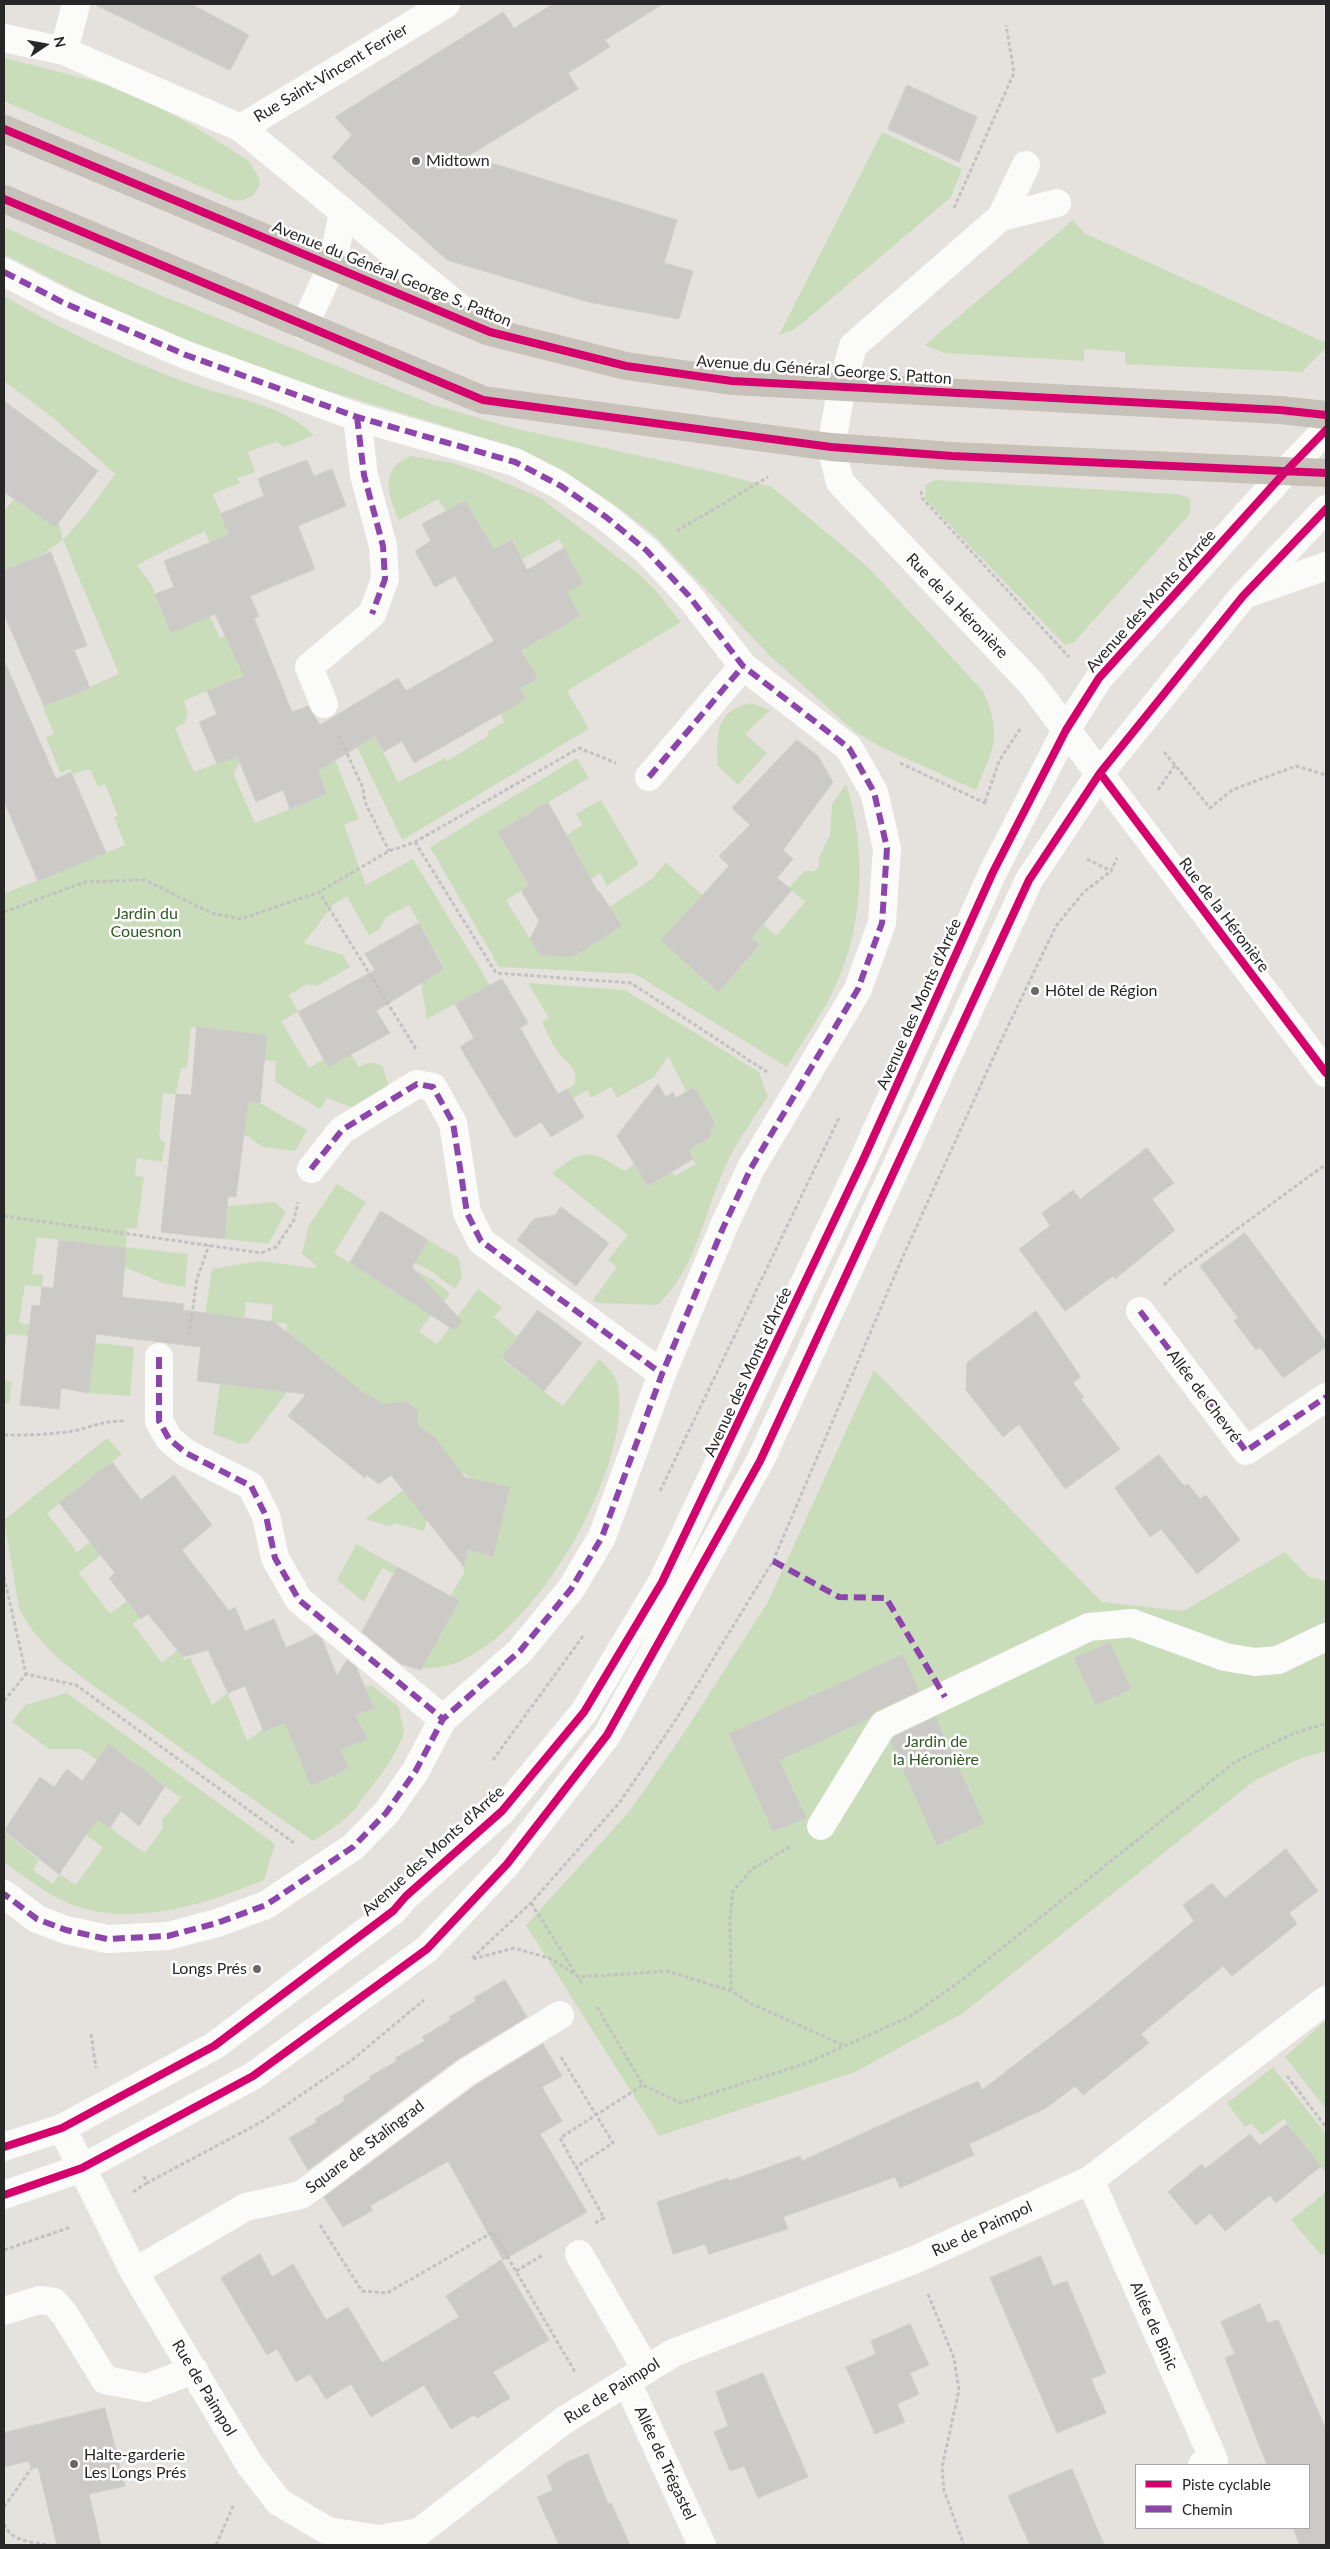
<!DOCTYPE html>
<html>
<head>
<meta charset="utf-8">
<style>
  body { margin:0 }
  #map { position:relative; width:1330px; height:2549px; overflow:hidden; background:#e5e2de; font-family:Lato,sans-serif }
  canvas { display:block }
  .frame { position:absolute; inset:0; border:5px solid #272727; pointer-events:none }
  .legend { position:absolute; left:1135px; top:2464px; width:175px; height:65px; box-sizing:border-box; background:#fff; border:1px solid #a9a9a9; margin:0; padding:6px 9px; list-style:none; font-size:15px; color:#272727 }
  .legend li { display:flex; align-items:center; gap:10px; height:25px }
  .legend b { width:25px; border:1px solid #a9a9a9 }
  .north { position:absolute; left:20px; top:20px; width:50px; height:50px; -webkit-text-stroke:4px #fff; paint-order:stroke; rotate:78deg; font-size:14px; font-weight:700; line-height:20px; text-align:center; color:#272727 }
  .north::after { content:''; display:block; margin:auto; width:18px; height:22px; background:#272727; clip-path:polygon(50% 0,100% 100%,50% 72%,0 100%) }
</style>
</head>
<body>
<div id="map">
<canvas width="1330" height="2549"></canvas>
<div class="frame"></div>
<ul class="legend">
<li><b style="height:6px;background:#d6006c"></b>Piste cyclable</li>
<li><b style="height:6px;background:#8e44ad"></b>Chemin</li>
</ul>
<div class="north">N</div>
</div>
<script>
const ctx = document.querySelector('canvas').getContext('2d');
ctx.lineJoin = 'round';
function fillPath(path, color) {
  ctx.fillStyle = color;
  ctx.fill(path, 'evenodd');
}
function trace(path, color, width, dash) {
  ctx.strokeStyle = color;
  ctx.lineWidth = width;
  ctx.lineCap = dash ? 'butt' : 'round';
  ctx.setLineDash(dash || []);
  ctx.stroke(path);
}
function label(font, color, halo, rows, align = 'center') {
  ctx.font = font + ' Lato,sans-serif';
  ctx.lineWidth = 5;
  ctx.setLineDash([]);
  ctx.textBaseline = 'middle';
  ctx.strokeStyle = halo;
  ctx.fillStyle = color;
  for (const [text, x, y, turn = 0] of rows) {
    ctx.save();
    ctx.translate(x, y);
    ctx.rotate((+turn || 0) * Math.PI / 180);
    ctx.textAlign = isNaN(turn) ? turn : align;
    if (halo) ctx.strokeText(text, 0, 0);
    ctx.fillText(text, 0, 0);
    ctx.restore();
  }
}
const green = new Path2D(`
  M4,58L114,86L174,115L205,133L249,161L258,176L260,184L254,195L242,201L232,200L4,101Z
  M882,132L962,169L951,197L805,321L793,330L779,335Z
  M1073,220L1084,233L1326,343V348L1302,372L1125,364V352L1084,349V361L943,353L925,345Z
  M4,227L158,294L431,404L513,428L705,470L772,487L868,567L983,691C1003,737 994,746 976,790L881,747L854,731L772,658L655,536L623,511L561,469L508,445L305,384L127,318L4,254Z
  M4,296C62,330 121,358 185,382C228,398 280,402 314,435L285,447L276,442L248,452L255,472L237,478L240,483L213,494L246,575L213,551L205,531L137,565L151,584L171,633L210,616L220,638L255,624L267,665L184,701L188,713L185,723L175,728L194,772L245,752C242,761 236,766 234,775L255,823L327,794L309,750L328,743L359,819L344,825L366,885L413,859L490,985L427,1019L421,983L445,969L409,905L386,917L379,930L369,935L347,897L335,903L304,943L343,955L350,967L317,986L308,984L289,995L298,1012L281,1021L309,1068L324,1059L351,1054L359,1067C367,1062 375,1061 383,1067L389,1087L354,1108L327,1098L320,1109L275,1082L276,1061L254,1059L257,1034L197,1027L191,1028L187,1068H181L176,1094L163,1093L159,1138L165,1143L162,1162L137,1158L135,1176L144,1177L137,1229L127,1228L126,1247L188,1254L185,1287L163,1283L124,1267L126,1248L37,1237L32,1274L43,1275L42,1287L25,1285L19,1323L30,1325L29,1336L7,1334L4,1357V894L125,845L114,817L118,816L105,784L98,787L90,769L73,774L70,769L60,773L46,737L54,734L43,707L119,674L63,540L37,558L4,571V511L14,499L20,503L27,496L59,522L63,540L86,514L115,474L52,417L4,381Z
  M411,456L453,463L485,474L541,498L638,573L656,591L681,622L567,691L589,729L402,840L357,747L375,736L398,782L445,758L447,761L488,736L487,732L504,722L500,713L526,699L520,688L538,679L510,629H557L580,616L567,592L583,582L559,539L522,559L512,541L494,549L465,501L446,511L438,499L399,520C388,496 378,468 411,456Z
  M935,480L1176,494L1188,497L1191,504L1189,515L1074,642L1065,645L925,499L926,485Z
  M751,703L770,710L745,734L767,753L738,785L717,765C718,734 714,711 751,703Z
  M577,758L589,778L498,832L529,886L506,900L540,955C573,958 588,947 615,931L609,907L652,879L666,862L702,895L688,911L669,947L718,992L760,946L751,938L763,924L776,936L805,902L789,888L804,871H814L818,868L820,855L830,835L832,804L846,784C867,848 864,923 836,985C823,1014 803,1040 787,1067L635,974L499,967L430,847Z
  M601,800L639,864L607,886L600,873L584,884L571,861L578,856L567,835L582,825L576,814Z
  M528,983L625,990L759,1072L768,1097C751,1121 734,1146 723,1172C702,1220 696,1267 658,1305L598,1303L593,1300L617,1267L608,1260L628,1235L552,1173C588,1147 587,1150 625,1171L634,1164L648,1186L672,1172L675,1176L696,1164L688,1150L709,1138L714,1121L694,1087L686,1091L668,1056L654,1077L617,1098L611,1087L591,1098L587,1090L573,1099L567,1089L575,1084C578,1066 566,1063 557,1051C551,1042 547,1032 542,1022L549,1018Z
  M237,1101L260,1103L307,1130L295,1151L262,1147L251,1138L234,1131Z
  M337,1184L366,1202L334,1253L395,1292L415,1270L432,1279L450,1293L444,1302L442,1300L419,1332L437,1344L478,1289L502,1307L494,1317L518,1337L502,1359L563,1406L599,1359C606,1366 614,1372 617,1382C639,1464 515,1679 422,1668L449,1618L441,1613L465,1571L463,1570L468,1549L493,1557L510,1488L471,1478L465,1474C430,1483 433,1501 424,1531L395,1523L390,1526L365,1519L448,1456L415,1423L417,1410L406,1402L397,1403L390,1411L370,1395L368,1396L283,1366L287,1324L271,1322L273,1305L246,1302L243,1329L201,1342L212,1269L260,1261L312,1268L317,1266L302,1254L309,1225Z
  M275,1202L286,1212L268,1244L225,1239L228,1206Z
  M428,1240L459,1258L462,1278L455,1288L447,1284L433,1272L414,1263Z
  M87,1342L134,1347L130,1396L89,1393L92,1368Z
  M874,1370L1102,1602L1183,1611L1285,1552L1309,1577L1326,1581V1751L1301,1758L1254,1781L963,2013L855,2072L659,2136L526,1925L628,1813L684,1733L768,1602Z
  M4,1380L12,1382L9,1404L4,1403Z
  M220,1384L288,1391L248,1443L240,1444L213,1434Z
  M107,1438L122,1454L47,1513L77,1552L96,1537L106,1551L79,1573L110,1614L127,1601L140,1618L133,1624L162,1663L179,1649L184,1660L190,1657L212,1705L228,1693L247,1741L263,1729L265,1732L291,1720L311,1786L348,1769L340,1750L367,1739L355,1715L374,1708L365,1687L371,1685L398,1706L404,1730L402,1739L388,1765L354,1810L339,1824L313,1841C253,1800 194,1758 135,1715C94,1685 42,1656 19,1608L4,1520Z
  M356,1544L398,1567L394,1574L382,1568L364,1602L337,1580Z
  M67,1693L275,1844L264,1880C208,1903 139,1926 79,1907C52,1899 27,1878 4,1862V1832L39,1860L33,1870L53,1884L59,1874L76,1885L103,1847L70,1824L81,1807L145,1853L163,1828L162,1820L181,1798L109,1744L97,1760L81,1749H49L12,1722L25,1705Z
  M1326,2020V2109L1285,2057Z
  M1273,2067L1326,2134V2173L1284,2119L1262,2135L1251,2123L1245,2127L1227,2103Z
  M1326,2192V2254L1321,2255L1291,2220Z`);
const building = new Path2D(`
  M94,4H191L249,35L230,70Z
  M553,4H663L605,40L610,47L568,73L578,89L468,156L677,220L664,263L693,271L679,319L588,302L447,260L332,157L352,135L335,117L503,12L514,28Z
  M907,85L977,117L959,162L888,129Z
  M4,401L98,471L55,527L4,492Z
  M307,460L314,476L332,469L346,506L298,526L315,569L250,596L259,616L254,618L292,712L308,706L320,725L398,678L406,691L494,641L455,576L435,587L415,551L431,541L422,524L465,501L494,549L512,540L527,570L564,548L583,583L567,592L580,616L521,650L538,679L520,688L526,699L414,763L402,741L384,752L375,736L318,771L327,794L290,809L283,790L256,802L237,756L217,764L199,722L217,714L207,691L244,676L215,614L171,633L155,594L174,587L164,561L229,535L220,514L264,496L258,479Z
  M51,552L87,646L74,650L90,688L44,706L4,614V571Z
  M4,660L56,779L71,772L106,853L38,881L4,801Z
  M797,740L818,756L833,782L783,850L793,859L777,878L792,890L751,938L760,945L718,992L661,940L729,866L719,856L750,825L732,808Z
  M548,802L598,892L599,891L622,926L572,957L540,955L530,939L539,921L521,890L529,886L498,832Z
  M419,923L444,969L376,1011L390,1033L328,1067L298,1012L375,970L365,954Z
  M502,979L528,1023L520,1028L558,1094L567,1089L584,1117L551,1137L541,1122L515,1138L460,1047L474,1038L455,1004Z
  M197,1027L267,1035L260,1103L248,1102L236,1197L228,1196L225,1239L161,1232L176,1094L191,1095Z
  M658,1084L666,1097L673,1092L676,1098L694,1087L714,1121L709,1138L688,1150L693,1159L648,1186L617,1136Z
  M1147,1148L1174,1183L1152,1199L1175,1230L1115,1279L1113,1276L1065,1311L1019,1249L1050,1226L1042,1213L1073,1190L1080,1199Z
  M561,1207L609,1243L576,1286L517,1240L534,1219L555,1215Z
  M381,1211L428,1240L412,1267L462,1321L454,1330L350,1263Z
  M1245,1233L1326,1342V1347L1283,1378L1260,1347L1256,1350L1234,1321L1238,1318L1200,1266Z
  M59,1240L126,1248L122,1297L184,1304L183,1310L274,1322L368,1396L370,1395L382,1404L406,1402L417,1410L418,1425L436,1439L464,1477L510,1487L493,1557L468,1549L464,1567L391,1475L379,1484L367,1475L365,1478L288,1416L306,1394L197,1381L201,1347L96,1334L89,1393L61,1388L59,1409L20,1405L32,1305L40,1306L42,1287L53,1288Z
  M538,1310L582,1343L544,1391L502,1358Z
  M1036,1311L1081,1377L1073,1383L1084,1397L1081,1399L1120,1449L1065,1489L1019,1424L1003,1437L966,1390L967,1363Z
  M1159,1455L1184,1486L1188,1484L1200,1499L1206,1495L1240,1540L1197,1574L1161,1529L1150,1537L1115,1488Z
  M112,1462L141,1500L174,1475L212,1525L182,1550L229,1611L235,1607L245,1631L274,1619L286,1648L316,1634L322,1639L337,1676L347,1660L356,1667L374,1708L355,1715L367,1739L340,1750L349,1768L311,1786L285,1723L264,1732L245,1686L228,1693L208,1650L183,1657L148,1614L141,1619L109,1578L115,1573L59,1503Z
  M398,1567L459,1601L421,1670L401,1664L362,1632Z
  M1110,1643L1131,1689L1096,1705L1074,1658Z
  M903,1655L919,1691L876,1711L868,1719L779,1760L806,1818L773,1831L729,1734Z
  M935,1717L984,1823L937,1845L891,1742L894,1737Z
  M109,1744L165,1786L139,1826L121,1811L110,1828L97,1819L59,1874L4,1831L40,1777L54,1787L67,1769L82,1781Z
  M1286,1849L1318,1891L1289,1913L1297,1924L1232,1976L1223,1966L1141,2034L1149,2043L1083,2095L1075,2086L1046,2108L969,2144L974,2155L900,2188L895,2177L783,2217L788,2229L709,2254L705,2244L673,2254L657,2202L728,2178L729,2181L800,2156L802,2161L978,2081L982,2090L1091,2006L1194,1921L1183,1905L1212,1883L1225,1898Z
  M505,1980L527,2017L458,2059L308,2170L289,2138L317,2122L315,2119L345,2101L343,2097L371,2079L369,2077L397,2061L395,2058L425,2041L422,2037L451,2020L449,2017L476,2001L474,1998Z
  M543,2044L562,2076L542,2087L562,2121L540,2134L587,2212L503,2260L448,2161L370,2206L373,2210L343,2227L324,2197L476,2085Z
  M1287,2124L1321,2166L1276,2203L1270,2195L1225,2231L1210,2213L1196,2225L1168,2192L1202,2164L1205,2169L1250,2134L1259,2145Z
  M260,2254L272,2277L293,2264L326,2320L348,2307L382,2363L459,2317L446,2296L501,2260L549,2340L493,2372L510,2398L477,2418L474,2415L451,2429L424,2385L371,2417L351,2384L326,2399L310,2374L296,2382L277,2349L267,2355L221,2278Z
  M1041,2256L1053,2286L1067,2281L1106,2373L1091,2379L1106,2413L1057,2433L990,2278Z
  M1260,2304L1268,2323L1278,2320L1326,2429V2545H1300L1293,2528H1309V2465H1267L1225,2358L1235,2354L1221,2322Z
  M910,2324L929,2365L910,2373L919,2394L897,2404L905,2422L875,2434L846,2367L876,2354L871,2341Z
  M763,2373L808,2477L758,2498L744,2466L730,2471L714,2432L728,2426L716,2392Z
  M105,2408L125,2486L89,2494L101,2545H57L38,2467L31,2469L29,2461L4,2467V2433Z
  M588,2454L608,2504L611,2503L630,2545H559L537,2497L553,2490L547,2476L565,2463Z
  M1072,2469L1104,2545H1030L1008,2496Z`);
const path = new Path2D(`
  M954,208L1014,73L1006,25
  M921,491L922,498L1069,657
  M677,531L768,477
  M339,736L363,788L365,802L389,851
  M1164,752L1175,765
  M900,763L987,804
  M1158,790L1175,765L1210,808L1232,790L1296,766L1326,775
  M985,802L999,761L1020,729
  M415,842L496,973L631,983L767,1072
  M1087,859L1111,871L1117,858
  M4,912L85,882L145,880L211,913L241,919L319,892
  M416,1049L319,892L389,851L415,842L579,748L616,763
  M4,1216L261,1253L276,1247L294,1220L298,1202
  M1164,1285L1173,1276L1326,1164
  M189,1335L197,1279L209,1245
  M4,1435C29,1435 53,1435 78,1430C96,1425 104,1421 124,1421
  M660,1491L839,1118
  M4,1577L26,1674L76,1685L294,1843
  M4,1701L26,1674
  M493,1760L583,1636
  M531,1903L583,1985
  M472,1958L531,1903L620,1802L677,1718L773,1561L900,1263L999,1045L1056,926L1084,892L1111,871
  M473,1959L514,1948L552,1959L578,1977L667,1971L731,1991L752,2004L845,2046
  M731,1991L730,1919L733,1891L752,1869L791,1846
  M597,2007L643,2085L681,2103L807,2063L911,2016L962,1980L1235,1762L1292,1734L1326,1723
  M91,2034L96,2068
  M561,2057L613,2143L576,2167
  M1287,2076L1326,2127
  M144,2176L147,2183L263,2121L352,2060L424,2000
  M133,2192L147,2183
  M595,2223L604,2218L560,2138L643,2085
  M320,2225L362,2291L387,2293L493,2232L575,2372
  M4,2250L71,2227
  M516,2271L543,2255
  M928,2294L954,2358L959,2390L942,2467L944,2491L964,2545
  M4,2507L31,2469
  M4,2524C11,2542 32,2542 48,2545
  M216,2545L234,2504`);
const minor = new Path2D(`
  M4,38L64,51L241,128L481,325
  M64,51L76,4
  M241,128L446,4
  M1026,165L1001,217L853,346L842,386L831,447L840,482L1031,683L1326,1073
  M1001,217L1057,203
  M4,272L64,303L186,355L357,417L515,462L561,486L606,517L646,550L689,596L743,666L849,748L874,792L887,848L882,923L858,989L751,1168L723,1228L662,1374L602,1537L571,1589L520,1651L443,1719L415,1772L386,1813L353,1847L266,1905L217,1923L168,1936L107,1939L66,1930L37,1919L4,1894
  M304,326L332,266L343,212
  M1249,593L1326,566
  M324,704L309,667L372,614L385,579L383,546L364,475L357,417
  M649,777L743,666
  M311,1169L342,1130L417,1084L433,1087L453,1123L467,1213L481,1241L662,1374
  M1140,1311L1246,1451L1326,1397
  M159,1357V1421L169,1439L186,1453L251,1486L266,1516L275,1558L299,1600L443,1719
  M821,1826L883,1725L1089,1627L1132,1623L1225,1657L1255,1662L1278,1660L1326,1637
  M62,2128L134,2272L250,2465L279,2502L328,2531L379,2539L419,2532L563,2421L673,2353L914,2260L1090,2180L1326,2000
  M4,2147L62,2128L214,2046L393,1911L406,1896L502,1811L584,1712L662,1582L863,1160L993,872L1066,730L1099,678L1286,471L1326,430
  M1090,2180L1214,2460L1202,2465
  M4,2195L82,2168L253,2076L427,1949L507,1864L607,1735L760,1461L1029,880L1100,773L1243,596L1326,509
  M579,2254L646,2369
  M134,2272L246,2207L301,2195L467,2072L560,2015
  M4,2311L39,2300L54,2302L65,2315L105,2380L146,2388L194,2370
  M627,2382L702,2545`);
const major = new Path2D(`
  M4,129L490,332L626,366L732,381L1280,410L1326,415
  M4,199L483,400L831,447L952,456L1326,473`);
const quiet = new Path2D(`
  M4,272L64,303L186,355L357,417L515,462L561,486L606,517L646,550L689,596L743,666L849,748L874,792L887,848L882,923L858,989L751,1168L723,1228L662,1374L602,1537L571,1589L520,1651L443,1719L415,1772L386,1813L353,1847L266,1905L217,1923L168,1936L107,1939L66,1930L37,1919L4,1894
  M357,417L364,475L383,546L385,579L372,614
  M649,777L743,666
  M311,1169L342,1130L417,1084L433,1087L453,1123L467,1213L481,1241L662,1374
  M1140,1311L1246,1451L1326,1397
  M159,1357V1421L169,1439L186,1453L251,1486L266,1516L275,1558L299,1600L443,1719
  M773,1561L839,1597L886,1598L945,1697`);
const cycleway = new Path2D(`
  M4,129L490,332L626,366L732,381L1280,410L1326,415
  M4,199L483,400L831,447L952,456L1326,473
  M1100,773L1326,1073
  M4,2147L62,2128L214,2046L393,1911L406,1896L502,1811L584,1712L662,1582L863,1160L993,872L1066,730L1099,678L1286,471L1326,430
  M4,2195L82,2168L253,2076L427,1949L507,1864L607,1735L760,1461L1029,880L1100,773L1243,596L1326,509`);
const markers = [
  [416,161,5,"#6a6867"],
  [1035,991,5,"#6a6867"],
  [257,1969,5,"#6a6867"],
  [74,2464,5,"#6a6867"]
];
const streetNames = [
  ["Rue Saint-Vincent Ferrier",331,73,-31],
  ["Avenue du Général George S. Patton",392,274,22],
  ["Avenue du Général George S. Patton",824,370,4],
  ["Avenue des Monts d'Arrée",1151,601,-48],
  ["Rue de la Héronière",957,606,46],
  ["Rue de la Héronière",1224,915,53],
  ["Avenue des Monts d'Arrée",919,1004,-66],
  ["Avenue des Monts d'Arrée",748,1372,-65],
  ["Allée de Chevré",1204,1396,53],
  ["Avenue des Monts d'Arrée",433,1851,-42],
  ["Square de Stalingrad",365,2147,-37],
  ["Rue de Paimpol",982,2229,-25],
  ["Allée de Binic",1154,2326,66],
  ["Rue de Paimpol",204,2388,59],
  ["Rue de Paimpol",612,2391,-32],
  ["Allée de Trégastel",665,2463,65]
];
const poiNames = [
  ["Midtown",426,161],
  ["Hôtel de Région",1045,991],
  ["Longs Prés",247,1969,"right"],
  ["Halte-garderie",84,2455],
  ["Les Longs Prés",84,2473]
];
const parkNames = [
  ["Jardin du",146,914],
  ["Couesnon",146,932],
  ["Jardin de",936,1742],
  ["la Héronière",936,1760]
];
fillPath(green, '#caddba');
fillPath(building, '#cccac7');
trace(building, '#d0cdca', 1);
trace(path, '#c2c2c2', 3, [4, 2.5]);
trace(minor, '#fbfbfa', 28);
trace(major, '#c6c2b9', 28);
trace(quiet, '#8e44ad', 6, [12, 6]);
trace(cycleway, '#d6006c', 8);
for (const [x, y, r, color] of markers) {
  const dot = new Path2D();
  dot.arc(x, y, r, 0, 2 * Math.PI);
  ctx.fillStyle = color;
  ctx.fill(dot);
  trace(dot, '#fff', 2);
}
label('16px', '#272727', '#fff', streetNames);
label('16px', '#272727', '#fff', poiNames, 'left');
label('16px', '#2f5a21', '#fff', parkNames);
</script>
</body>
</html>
